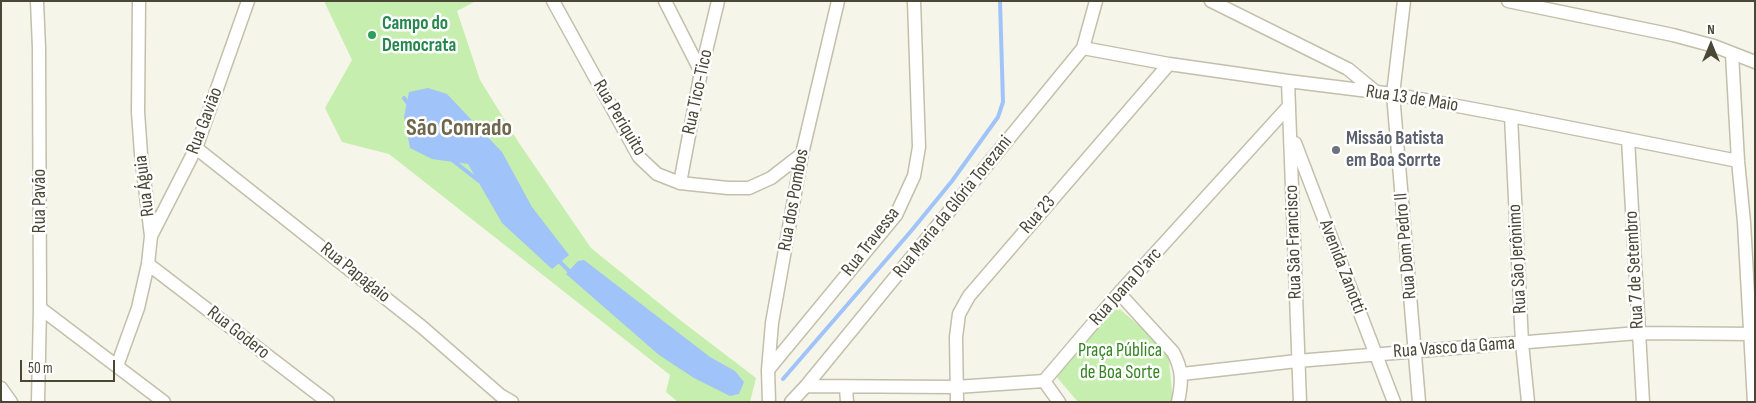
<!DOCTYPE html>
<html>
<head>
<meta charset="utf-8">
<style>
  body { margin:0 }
  #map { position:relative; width:1756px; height:403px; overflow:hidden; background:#f6f5e9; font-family:"Sofia Sans Condensed",sans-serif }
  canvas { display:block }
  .frame { position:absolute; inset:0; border:2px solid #4b4736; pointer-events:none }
  .north { position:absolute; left:1686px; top:20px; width:50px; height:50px; -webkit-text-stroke:4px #fff; paint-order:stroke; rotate:0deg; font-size:14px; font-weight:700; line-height:20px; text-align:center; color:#4b4736 }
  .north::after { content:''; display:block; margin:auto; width:18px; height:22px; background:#4b4736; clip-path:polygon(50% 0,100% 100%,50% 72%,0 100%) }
  .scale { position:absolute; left:20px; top:360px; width:95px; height:22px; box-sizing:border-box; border:2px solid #4b4736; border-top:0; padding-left:6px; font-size:15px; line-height:18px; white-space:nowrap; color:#4b4736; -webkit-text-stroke:4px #fff; paint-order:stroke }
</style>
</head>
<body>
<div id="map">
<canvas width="1756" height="403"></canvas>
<div class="frame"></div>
<div class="north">N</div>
<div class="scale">50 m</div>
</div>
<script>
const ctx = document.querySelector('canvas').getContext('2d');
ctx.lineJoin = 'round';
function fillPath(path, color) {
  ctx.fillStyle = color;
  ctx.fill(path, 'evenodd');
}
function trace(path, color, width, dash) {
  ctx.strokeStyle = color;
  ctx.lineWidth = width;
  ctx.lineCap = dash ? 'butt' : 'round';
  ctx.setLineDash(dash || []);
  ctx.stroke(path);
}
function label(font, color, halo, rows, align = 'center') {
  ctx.font = font + ' "Sofia Sans Condensed",sans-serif';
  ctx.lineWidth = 5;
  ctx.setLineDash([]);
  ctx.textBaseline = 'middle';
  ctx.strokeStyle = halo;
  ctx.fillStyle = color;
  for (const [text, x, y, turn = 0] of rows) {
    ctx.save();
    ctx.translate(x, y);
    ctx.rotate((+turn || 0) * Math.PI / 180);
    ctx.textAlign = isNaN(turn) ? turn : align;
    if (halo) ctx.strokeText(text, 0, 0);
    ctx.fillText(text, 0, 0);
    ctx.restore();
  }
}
const green = new Path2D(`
  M324,1H476L457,11L480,80L519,143L591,248L680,320L756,378L750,402H678L666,392L670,375L389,154L342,142L325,108L352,60Z
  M1116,306L1168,350L1173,402H1078L1055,375Z`);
const water = new Path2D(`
  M428,88L447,94L502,152L532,207L569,255L552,269L502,223L468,164L432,159L410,148L404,117L409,92Z
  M584,260L710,357L735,371L744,382L739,394L730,396L694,378L659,355L566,274L578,261Z`);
const stream = new Path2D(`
  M404,98L410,106
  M451,159L479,181
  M558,260L572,274
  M783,379L912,230L952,181L998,117L1003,102L1000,1`);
const street = new Path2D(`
  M37,1L39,48L40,308L38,402
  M553,1L639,157L657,174L680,183L728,188H749L771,178L802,154
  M665,1L701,72
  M1211,1L1348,69L1376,92
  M1404,1L1393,94L1419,402
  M1508,1L1673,35L1714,46L1755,62
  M1083,48L1169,64L1288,81L1393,94L1511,116L1738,161
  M1732,54L1738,161L1744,222L1754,402
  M1288,81L1300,402
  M1511,116L1522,343L1528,402
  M1628,139L1643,402
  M1295,143L1394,402
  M196,148L422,327L500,395L512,402
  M680,183L701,72L718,1
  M151,236L196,148L248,1
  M148,264L328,402
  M1119,293L1173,352C1183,370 1182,383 1178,402
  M40,308L164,402
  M117,366L138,308L148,264L151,236L141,154L138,112L139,1
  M768,370L896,215L914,176L919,147L914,1
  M1182,374L1297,361L1638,333L1755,334
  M1044,381L1059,402
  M806,386L956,387L1044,381L1119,293L1289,106
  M846,387L847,402
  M1,388L11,402
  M769,402L768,370L772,323L802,154L838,1
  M791,402L806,386L1083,48L1096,1
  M957,402L956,337L959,314L969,296L1169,64`);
const markers = [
  [372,35,5,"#2e9e5b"],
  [1336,150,5,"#6b7280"]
];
const leisureNames = [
  ["Campo do",382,24],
  ["Democrata",382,46]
];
const streetNames = [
  ["Rua Tico-Tico",698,92,-78],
  ["Rua 13 de Maio",1412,99,9],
  ["Rua Periquito",619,118,59],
  ["Rua Gavião",205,121,-69],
  ["Rua Águia",145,186,-97],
  ["Rua dos Pombos",794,200,-80],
  ["Rua Pavão",40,201,-90],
  ["Rua Maria da Glória Torezani",953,207,-51],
  ["Rua 23",1038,215,-49],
  ["Rua Travessa",871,242,-52],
  ["Rua São Francisco",1294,242,-92],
  ["Rua Dom Pedro II",1406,246,-95],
  ["Rua São Jerônimo",1518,259,-93],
  ["Avenida Zanotti",1342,267,69],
  ["Rua 7 de Setembro",1635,270,-93],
  ["Rua Papagaio",355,273,39],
  ["Rua Joana D'arc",1126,287,-48],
  ["Rua Godero",238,333,38],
  ["Rua Vasco da Gama",1454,348,-4]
];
const worshipNames = [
  ["Missão Batista",1346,139],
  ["em Boa Sorrte",1346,161]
];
const parkNames = [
  ["Praça Pública",1120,351],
  ["de Boa Sorte",1120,373]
];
const districtNames = [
  ["São Conrado",459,129]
];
fillPath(green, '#c6eeae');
fillPath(water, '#a0c4f9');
trace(stream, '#a0c4f9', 4);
trace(street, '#c3bfaa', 15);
trace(street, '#fff', 12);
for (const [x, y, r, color] of markers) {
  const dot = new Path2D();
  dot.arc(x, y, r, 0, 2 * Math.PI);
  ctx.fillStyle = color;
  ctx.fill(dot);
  trace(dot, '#fff', 2);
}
label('bold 19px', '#27864d', '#fff', leisureNames, 'left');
label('19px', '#4b4736', '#fff', streetNames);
label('bold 19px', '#5b616d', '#fff', worshipNames, 'left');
label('19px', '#358522', '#fff', parkNames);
label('bold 24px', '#6f674c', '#fff', districtNames);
</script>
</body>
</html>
